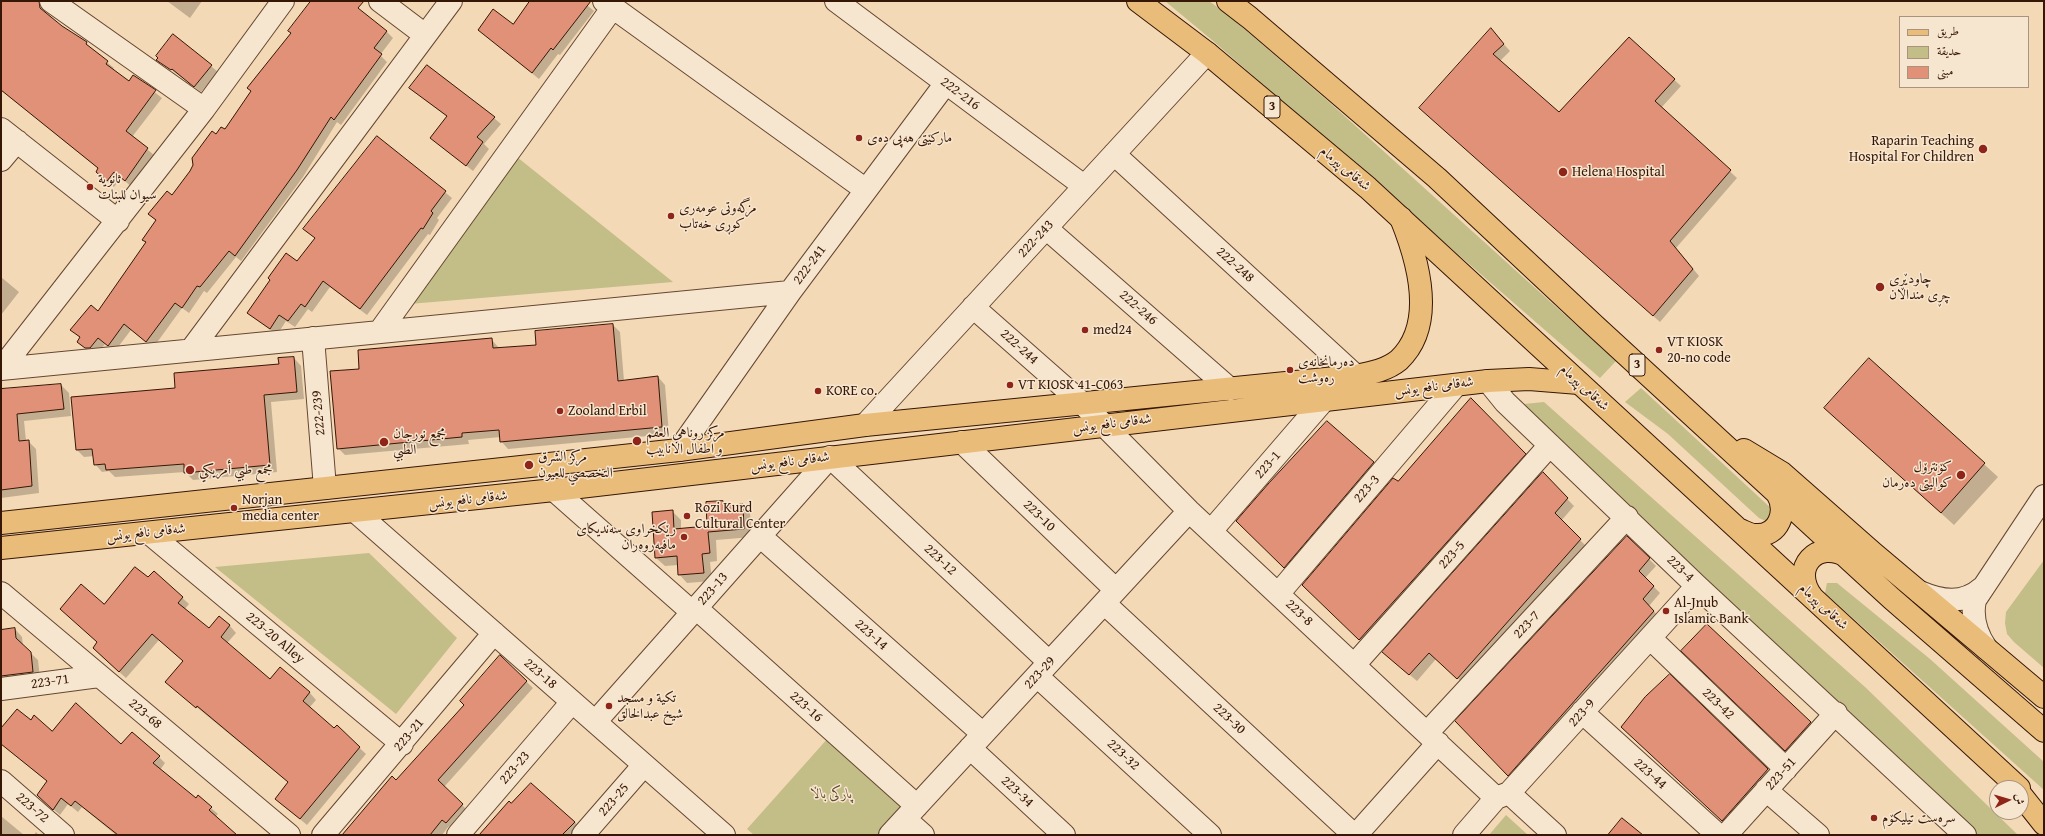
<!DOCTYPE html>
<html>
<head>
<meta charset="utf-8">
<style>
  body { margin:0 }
  #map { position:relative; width:2045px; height:836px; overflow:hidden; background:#f3d9b5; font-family:"Gentium Book Plus",Amiri,serif }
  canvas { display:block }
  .frame { position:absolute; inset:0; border:2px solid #361605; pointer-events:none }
  .legend { position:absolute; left:1899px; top:16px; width:130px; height:72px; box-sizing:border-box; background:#f7e6cf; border:1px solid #aa937e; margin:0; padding:5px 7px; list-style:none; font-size:12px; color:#361605 }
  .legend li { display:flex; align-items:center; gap:8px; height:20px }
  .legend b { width:20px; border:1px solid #aa937e }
  .north { position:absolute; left:1989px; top:780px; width:40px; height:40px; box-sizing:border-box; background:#f7e6cf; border:1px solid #aa937e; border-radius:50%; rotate:85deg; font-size:11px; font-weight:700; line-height:16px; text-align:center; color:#361605 }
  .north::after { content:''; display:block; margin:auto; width:14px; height:18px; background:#8f2418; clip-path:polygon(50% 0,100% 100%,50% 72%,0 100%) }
</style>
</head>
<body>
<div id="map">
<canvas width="2045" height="836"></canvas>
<div class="frame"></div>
<ul class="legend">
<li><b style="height:5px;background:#eabc7a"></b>طريق</li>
<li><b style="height:11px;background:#c3bd88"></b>حديقة</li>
<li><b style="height:11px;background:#e09178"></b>مبنى</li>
</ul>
<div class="north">ش</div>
</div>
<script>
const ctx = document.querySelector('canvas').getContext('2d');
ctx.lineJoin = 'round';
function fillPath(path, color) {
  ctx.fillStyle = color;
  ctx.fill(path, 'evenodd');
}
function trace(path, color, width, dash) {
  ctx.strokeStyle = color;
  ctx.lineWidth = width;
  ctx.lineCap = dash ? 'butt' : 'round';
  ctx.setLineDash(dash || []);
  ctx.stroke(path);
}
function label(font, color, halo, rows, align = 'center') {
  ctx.font = font + ' "Gentium Book Plus",Amiri,serif';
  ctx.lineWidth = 3;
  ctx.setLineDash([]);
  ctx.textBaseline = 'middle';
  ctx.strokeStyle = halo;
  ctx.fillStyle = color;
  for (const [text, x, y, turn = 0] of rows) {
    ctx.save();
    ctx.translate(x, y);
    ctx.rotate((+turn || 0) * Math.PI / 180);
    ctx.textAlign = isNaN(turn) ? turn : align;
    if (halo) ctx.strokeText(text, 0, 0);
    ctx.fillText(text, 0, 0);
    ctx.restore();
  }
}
const green = new Path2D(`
  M1165,1H1209L1228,15L1329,102L1616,361L1600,378L1212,40Z
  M507,149L673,282L397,305Z
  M1641,388L1774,511L1770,523L1759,518L1668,434L1625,402Z
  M1544,402L1865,687L2018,835H1969L1514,405Z
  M369,553L457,638L396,714L215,567Z
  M2044,560V668L2014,642L2007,634L2005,623L2006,612Z
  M1827,583H1837L1930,659L2044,762V790L1825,593Z
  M829,737L909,805L882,835H754L747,829Z
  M1506,815L1528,835H1489Z`);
const shadow = new Path2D(`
  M1,1H33L62,27L86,43L92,50L114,68L112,70L129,83L134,76L162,98L132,137L154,155L132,187L121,178L114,187L103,178L99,169L1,90Z
  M167,1H202L190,18Z
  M309,1H345L386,31L393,38L380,55L387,62L341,125L337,122L303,177L241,261L236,257L207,293L204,291L189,313L182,308L153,348L131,330L115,351L105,344L97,354H92L78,341L80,338L72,330L98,312L147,243L143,240L156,221L150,214L172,197L216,135L225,131L292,33L311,3Z
  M530,1H582L594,11L560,55L558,54L539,79L486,36L514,26Z
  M1491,30L1510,51L1500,61L1559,113L1629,38L1681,86L1661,108L1737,178L1676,248L1699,276L1660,322L1427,115Z
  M174,35L218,72L201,92L158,60Z
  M411,88L494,118L501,124L484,144L489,149L473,171L431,138L447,117Z
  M378,138L452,198L437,218L439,220L430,235L428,234L367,315L330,287L312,312L308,309L295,327L286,321L277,335L249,313L297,263L316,239L305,229Z
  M1,277L19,292L1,315Z
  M613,325L620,332L624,381L658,377L665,385L669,434L508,449L501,441V437L468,440L469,444L345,455L338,448L360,370L491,339L499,348L537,346Z
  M294,358L301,366L304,399L271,402L277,472L193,480L185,472L115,477L109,471L102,472L95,464L94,456L84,457L76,449L176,389L280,365Z
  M1869,359L1998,477L1954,525L1839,421Z
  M61,385L69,393L71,416L24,421L26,441H28L36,449L39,493L1,498V390Z
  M1471,399L1532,461L1367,646L1304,585L1398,483Z
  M1374,462L1380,469L1291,573L1237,521Z
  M1543,474L1574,506L1561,521L1587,547L1465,685L1436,659L1417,681L1391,659Z
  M723,502L727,506L742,505L750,513L752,537L716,540L717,561L710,562L712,581L687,583L679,574L678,565L665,566L656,558L672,511L681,520V530L709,527Z
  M1627,537L1656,566L1645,578L1660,593L1649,606L1660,618L1515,782L1456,721Z
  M154,572L189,604L184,610L210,630L219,618L230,626L236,633L227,643L271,681L281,669L310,693L316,700L309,708L334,730L337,727L366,754L307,825L276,799L289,783L166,682L183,661L159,640L126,678L100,655L98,642L105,605L149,579Z
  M1707,626L1820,732L1796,760L1693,661Z
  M1,629H15L22,637L23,646L38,660L40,679L1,684Z
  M500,656L533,688L444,787L468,811L453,829L449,826L442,835H343L392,778L397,781L465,705Z
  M1670,676L1774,777L1729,826L1629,733Z
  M31,721L52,732L121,746L159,757L165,763L160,770L196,800L211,808L218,814L215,817L236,835H116L82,807L78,812L68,804L60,815L45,802L48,782L1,744V730Z
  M1,816L24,835H1Z
  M575,822L581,829L575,835H481Z
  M36,832L39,835H34Z`);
const building = new Path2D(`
  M1,1H39L40,8L62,26L87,42L86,44L108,61L106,64L129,81L133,75L156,90L126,131L148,148L125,181L114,172L107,181L96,172L98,168L1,90Z
  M311,1H364L358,8L387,31L374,48L382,54L334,120L331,117L297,170L235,256L229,251L200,287L197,286L182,308L175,303L146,342L124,324L108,346L98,338L90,348H85L77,342L80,337L70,330L91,305L98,311L146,242L142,240L156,220L148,214L167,191L172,195L190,171L193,165L192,158L212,131L216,134L221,127L225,129L251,91L247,88L291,33L288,31Z
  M530,1H591L553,50L551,48L532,73L478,30L493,9L513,24Z
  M1491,28L1504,44L1493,54L1559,112L1629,37L1675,79L1655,101L1731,170L1670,241L1693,269L1653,316L1419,108Z
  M173,34L212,65L194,87L172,69L171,70L156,60L158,58L156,56Z
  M427,65L495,117L477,137L483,142L466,166L430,138L447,116L409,88Z
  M377,136L446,191L431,211L433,213L423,229L421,228L360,309L323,281L305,307L301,304L288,321L279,315L270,329L247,313L270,280L268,278L286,253L297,261L315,238L303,229Z
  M613,324L618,381L658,376L662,427L500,442L499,430L462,433V437L337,449L330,371L359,369L358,350L492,338L493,348L536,345L535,331Z
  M294,357L297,392L264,395L270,465L184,473V464L106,470L105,464L94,465L92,449L76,450L71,397L175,388L174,373L279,364L278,358Z
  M1869,358L1985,463L1941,513L1824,408Z
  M61,384L64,409L17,414L19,441L29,440L32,486L1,490V389Z
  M1471,398L1526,454L1359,640L1302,585L1393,478L1398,481Z
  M1327,421L1374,462L1284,568L1236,521L1269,483Z
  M1543,472L1568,498L1555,513L1581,539L1457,679L1429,653L1409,675L1382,652Z
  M723,501L724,506L743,504L744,529L708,532L710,553L702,554L704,573L678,575L677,556L655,558L652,512L673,510L674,529L707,526L706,502Z
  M1627,536L1650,558L1639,571L1654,586L1643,599L1654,611L1508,776L1455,721Z
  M135,567L148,577L154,571L183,597L178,603L209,628L219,616L230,625L221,637L270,679L280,667L310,692L303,701L334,728L337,725L360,747L300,819L275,799L288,782L197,706L196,708L165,682L183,661L152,634L119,672L93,648L97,642L60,609L81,584L104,604Z
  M1707,624L1811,722L1785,751L1681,651Z
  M15,628L16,638L31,652L33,672L1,676V630Z
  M500,655L527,681L438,780L463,804L446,823L442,820L430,835H342L392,776L396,780L464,705L460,701Z
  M1670,674L1768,769L1722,821L1621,727L1645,697Z
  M76,703L121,744L132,732L160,756L153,763L196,798L198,795L212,807L209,810L237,835H118L75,801L71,806L61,798L53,810L37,795L47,781L1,744V728L17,709L31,720L34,715L52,731Z
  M531,783L575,822L562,835H479L509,801L511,803Z
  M1622,818L1643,835H1608Z`);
const minor = new Path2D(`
  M51,1L204,109
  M380,1L425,35
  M604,1L866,190
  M836,1L1084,186
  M1,129L118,221
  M1114,154L1356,376
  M1,160L17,141
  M1046,228L1230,389
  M973,307L1082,403L1189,511L1496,798
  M380,331L613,7
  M313,338L325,488
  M191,350L451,1
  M1,369L790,292
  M1,369L204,109L283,1
  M1488,381L1505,402L1697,586L1965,835
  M865,425L1207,53
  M962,442L1116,590
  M679,450L790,292L946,83
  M554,490L692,612
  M356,512L724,835
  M1211,531L1324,400
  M149,533L402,744
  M760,536L983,734
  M1920,592C1941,601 1963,605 1982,588
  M1,593L289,835
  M1278,594L1456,385
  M1104,603L1354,835
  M696,608L917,806
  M1650,638L1786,769
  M1986,648C1976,633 1971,618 1975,600L2044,496
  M1354,665L1550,445
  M1037,676L1210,835
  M1,689L99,676
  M1582,712L1718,835
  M596,721L830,457L1049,662
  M1427,733L1627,517
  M970,748L1064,835
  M1,781L63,835
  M1766,790L1818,835
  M1509,793L1555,835
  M905,819L923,835
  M323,835L494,633
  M458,835L572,702
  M583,835L644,765
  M890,835L1189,511
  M1356,835L1438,743
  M1464,835L1496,798L1509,793L1697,586
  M1726,835L1836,713`);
const major = new Path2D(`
  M1,523L679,450L865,425L1356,376C1371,373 1387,370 1399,360C1437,324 1418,260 1401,218
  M1,548L554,490L1488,381L1529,379L1579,383`);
const highway = new Path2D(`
  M1138,1L1207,53L1368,188L2019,788
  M1228,1L1250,18L1437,178L1595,326L1891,598L2044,731
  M1744,450L1782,473L1873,553L2044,697
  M1740,530C1745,532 1750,535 1755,535C1779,537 1788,511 1777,493
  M1812,597C1790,568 1817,538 1848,557
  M2021,795L2044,824`);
const markers = [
  [859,138,4,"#8f2418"],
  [1983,149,5,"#8f2418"],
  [1563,172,5,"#8f2418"],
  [90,187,4,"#8f2418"],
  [671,216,4,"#8f2418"],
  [1880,287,5,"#8f2418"],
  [1085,330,4,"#8f2418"],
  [1659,350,4,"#8f2418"],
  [1290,370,4,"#8f2418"],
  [1010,385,4,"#8f2418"],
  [818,391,4,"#8f2418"],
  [560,411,4,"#8f2418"],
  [637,441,5,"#8f2418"],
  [384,442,5,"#8f2418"],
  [529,465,5,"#8f2418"],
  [190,470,5,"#8f2418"],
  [1961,475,5,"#8f2418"],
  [234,508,4,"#8f2418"],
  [687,516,4,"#8f2418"],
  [684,537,4,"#8f2418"],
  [1666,611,4,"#8f2418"],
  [609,706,4,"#8f2418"],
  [1874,818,4,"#8f2418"]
];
const shields = [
  [1272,107,16],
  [1637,365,16]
];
const shieldNames = [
  ["3",1272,107],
  ["3",1637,365]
];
const streetNames = [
  ["222-216",960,94,37],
  ["شەقامی پیرمام",1345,169,40],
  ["222-243",1036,239,-47],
  ["222-241",810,265,-53],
  ["222-248",1235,265,42],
  ["222-246",1138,308,41],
  ["222-244",1019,347,42],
  ["شەقامی نافع یونس",1434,387,-7],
  ["شەقامی پیرمام",1584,388,43],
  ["222-239",319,413,-95],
  ["شەقامی نافع یونس",1112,424,-7],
  ["شەقامی نافع یونس",790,462,-7],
  ["223-1",1268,465,-49],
  ["223-3",1367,489,-49],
  ["شەقامی نافع یونس",468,500,-6],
  ["223-10",1039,516,44],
  ["شەقامی نافع یونس",146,533,-6],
  ["223-5",1452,555,-48],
  ["223-12",940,560,43],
  ["223-4",1680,569,44],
  ["223-13",713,589,-49],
  ["شەقامی پیرمام",1823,607,43],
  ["223-8",1299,613,43],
  ["223-7",1527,625,-47],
  ["223-14",871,635,42],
  ["223-20 Alley",275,638,40],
  ["223-29",1040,673,-47],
  ["223-18",540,674,41],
  ["223-71",50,682,-8],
  ["223-42",1718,704,44],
  ["223-16",806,707,42],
  ["223-9",1582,713,-48],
  ["223-68",145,714,40],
  ["223-30",1229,719,43],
  ["223-21",409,735,-50],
  ["223-32",1123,755,43],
  ["223-23",515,768,-49],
  ["223-44",1650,774,42],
  ["223-51",1781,774,-48],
  ["223-34",1017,792,43],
  ["223-25",614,800,-49],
  ["223-72",32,808,41]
];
const poiNames = [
  ["مارکێتی هەپی دەی",867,138],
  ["Raparin Teaching",1974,141,"right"],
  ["Hospital For Children",1974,157,"right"],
  ["Helena Hospital",1572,172],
  ["ثانوية",98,179],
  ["سيوان للبنات",98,195],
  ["مزگەوتی عومەری",679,208],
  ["کوڕی خەتاب",679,224],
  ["چاودێری",1889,279],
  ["چڕی منداڵان",1889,295],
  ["med24",1093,330],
  ["VT KIOSK",1667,342],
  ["20-no code",1667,358],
  ["دەرمانخانەی",1298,362],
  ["رەوشت",1298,378],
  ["VT KIOSK 41-C063",1018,385],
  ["KORE co.",826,391],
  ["Zooland Erbil",568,411],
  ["مركز روناهي العقم",646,433],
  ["و اطفال الانابيب",646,449],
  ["مجمع نورجان",393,434],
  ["الطبي",393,450],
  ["مركز الشرق",538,457],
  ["التخصصي للعيون",538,473],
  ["کۆنترۆل",1952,467,"right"],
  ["کوالیتی دەرمان",1952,483,"right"],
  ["مجمع طبي أمریکي",199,470],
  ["Norjan",242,500],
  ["media center",242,516],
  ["Rozi Kurd",695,508],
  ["Cultural Center",695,524],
  ["رێکخراوی سەندیکای",676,529,"right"],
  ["مافپەروەران",676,545,"right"],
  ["Al-Jnub",1674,603],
  ["Islamic Bank",1674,619],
  ["تكية و مسجد",617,698],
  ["شيخ عبدالخالق",617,714],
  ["سره‌ست تیلیکۆم",1882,818]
];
const parkNames = [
  ["پارکی باڵا",832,794]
];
fillPath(green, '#c3bd88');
fillPath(shadow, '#0003');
fillPath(building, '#e09178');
trace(building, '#361605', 1);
trace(minor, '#654731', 24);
trace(major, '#361605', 24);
trace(highway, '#361605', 24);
trace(minor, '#f7e6cf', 22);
trace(major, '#eabc7a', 22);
trace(highway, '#eabc7a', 22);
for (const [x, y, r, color] of markers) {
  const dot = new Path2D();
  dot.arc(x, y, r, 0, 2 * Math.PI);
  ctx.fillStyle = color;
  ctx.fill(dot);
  trace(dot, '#f7e6cf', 1.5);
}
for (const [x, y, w] of shields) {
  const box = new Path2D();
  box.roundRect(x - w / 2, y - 11, w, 22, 3);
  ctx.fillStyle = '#f7e6cf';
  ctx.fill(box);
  trace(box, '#361605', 1);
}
label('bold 13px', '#361605', null, shieldNames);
label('14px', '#361605', '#f7e6cf', streetNames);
label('14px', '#361605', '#f7e6cf', poiNames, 'left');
label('italic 14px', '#60482c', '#f7e6cf', parkNames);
</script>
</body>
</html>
